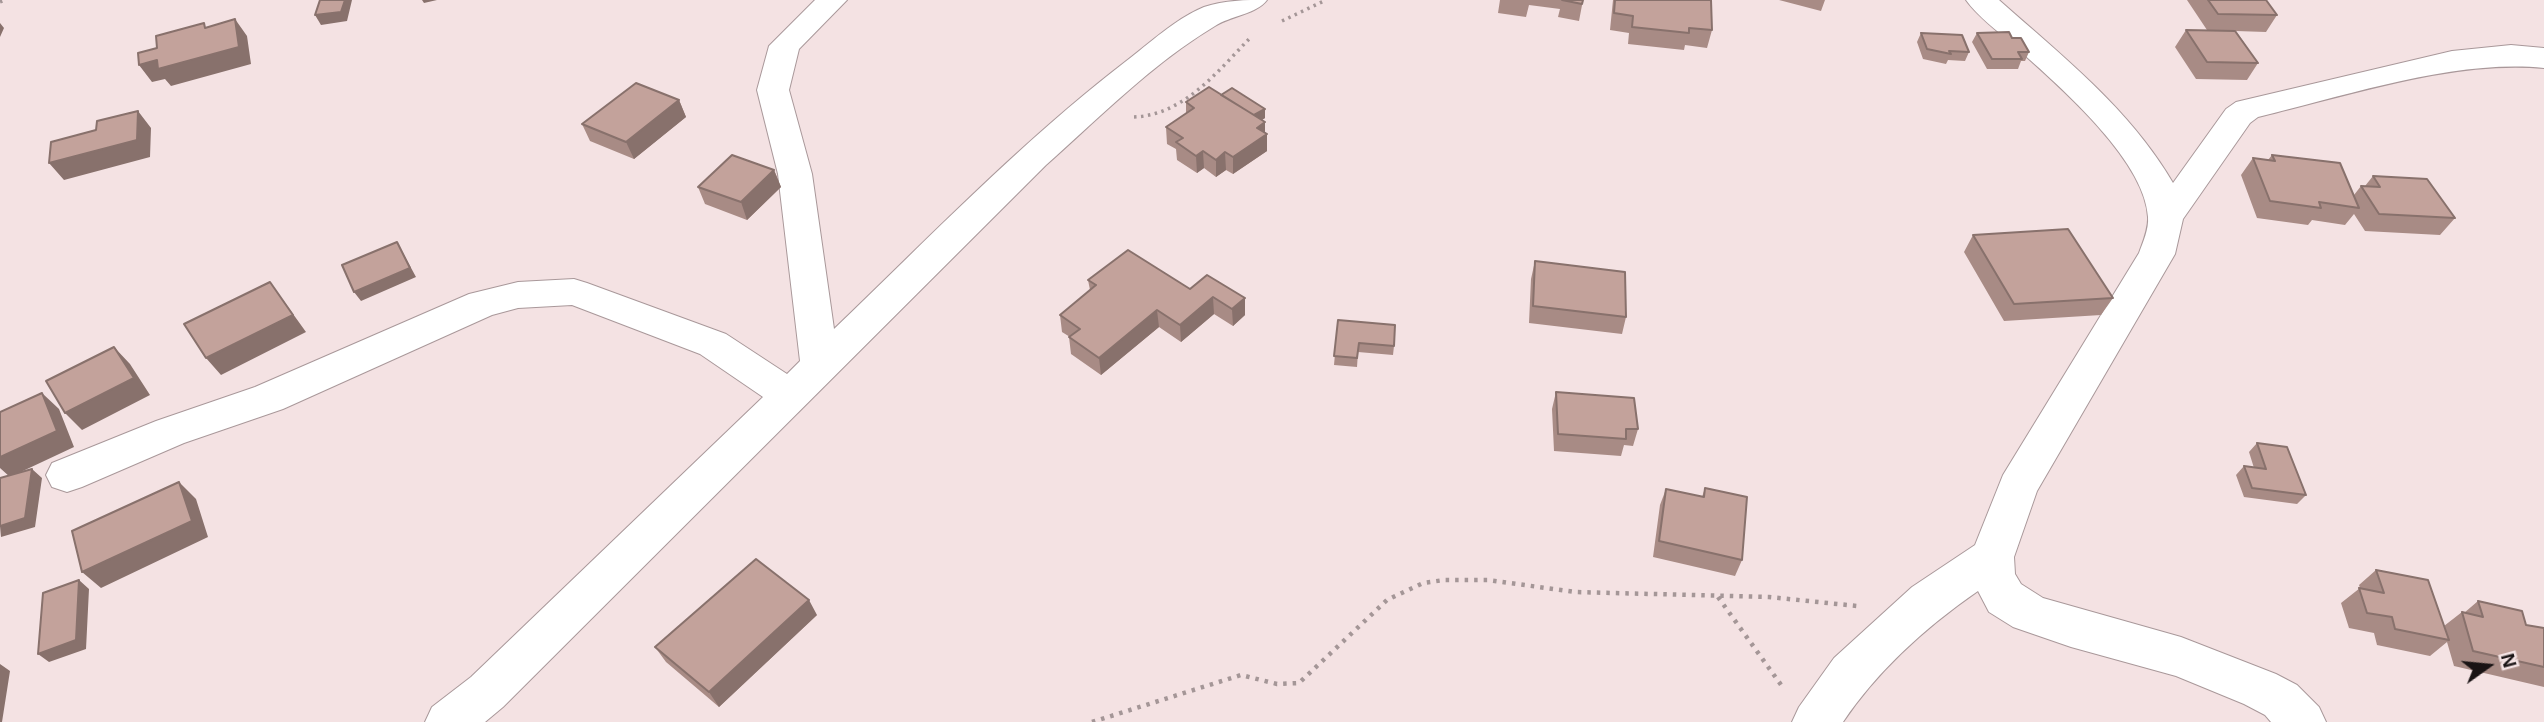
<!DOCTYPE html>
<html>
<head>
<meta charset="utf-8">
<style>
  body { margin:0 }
  #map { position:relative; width:2544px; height:722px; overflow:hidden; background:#f4e2e3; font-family:Arial,sans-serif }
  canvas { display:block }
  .north { position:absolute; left:2453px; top:631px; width:70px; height:70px; -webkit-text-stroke:5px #f4e2e3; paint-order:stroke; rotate:75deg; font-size:19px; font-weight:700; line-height:28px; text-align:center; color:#191314 }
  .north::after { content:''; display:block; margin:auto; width:24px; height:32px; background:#191314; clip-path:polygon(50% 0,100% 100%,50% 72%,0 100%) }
</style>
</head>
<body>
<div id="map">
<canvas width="2544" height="722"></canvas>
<div class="north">N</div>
</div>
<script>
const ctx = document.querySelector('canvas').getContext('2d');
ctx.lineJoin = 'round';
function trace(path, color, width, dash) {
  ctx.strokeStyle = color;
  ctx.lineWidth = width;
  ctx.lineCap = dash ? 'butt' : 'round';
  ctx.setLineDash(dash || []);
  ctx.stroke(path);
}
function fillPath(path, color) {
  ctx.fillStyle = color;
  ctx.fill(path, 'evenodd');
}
const pathFar1 = new Path2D(`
  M0,2L5,0
  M1282,21L1326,0
  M1134,117C1184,115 1218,71 1250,38`);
const path = new Path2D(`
  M1718,597L1784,689
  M1092,722L1241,675L1277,684L1299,683L1387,600L1423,583L1444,580H1488L1575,592L1769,597L1857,606`);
const street = new Path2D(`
  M815,0H847L799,49L789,90L812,174L834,329C929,238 1021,142 1125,62C1150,43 1175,19 1204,7C1225,0 1245,0 1267,0C1257,14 1230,16 1215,26C1153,63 1100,117 1046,165L503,707L485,722H425L432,707L471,677L763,397L700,354L572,305L518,308L492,315L283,409L184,443L82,487L67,492L52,487L46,475L52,463L156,421L255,387L469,294L518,282L574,279L587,283L726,334L787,374L800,361L778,174L757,90L769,46Z
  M1966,0H1999C2062,56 2130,109 2173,183L2226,109L2236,102L2452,51L2511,45L2544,48V68C2453,59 2347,96 2258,117L2250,123L2183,219L2175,254L2037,491L2014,557L2015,574L2021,584L2043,598L2181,637L2276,674L2297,685L2319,707L2326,722H2271L2265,715L2244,704L2176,676L2071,647L2013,627L1989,612L1978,591C1926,627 1878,670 1843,722H1792L1799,707L1834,658L1912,587L1975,545L2003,475L2139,253C2143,242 2149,229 2148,217C2145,159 2055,82 2012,44C1997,30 1978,17 1966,0Z`);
const wall = new Path2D(`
  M1500,0H1583L1579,21L1558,17L1560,9L1529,5L1526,17L1498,13Z
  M1613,0H1711L1712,30L1707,48L1685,45L1684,50L1628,44L1629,33L1610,30Z
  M1779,0H1825L1821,11Z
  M2187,0H2266L2277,15L2266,32L2236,31L2258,63L2247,80L2196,79L2175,47L2186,30H2207Z
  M1921,33L1969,52L1965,61L1948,60L1946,64L1923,59L1917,42Z
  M1977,33L2012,38L2029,52L2025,61H2021L2018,69H1987L1972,42Z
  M1221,95L1265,118L1261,120L1265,132L1267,134V151L1233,174L1226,170L1216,177L1204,168L1197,173L1177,160L1176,149L1167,144L1166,127L1186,114V102Z
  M679,100L686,117L634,159L590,141L582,124Z
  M2272,155L2354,195L2361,186H2365L2373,176L2455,218L2440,235L2365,231L2354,214L2345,225L2312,220L2308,225L2257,218L2241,175L2253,158L2268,160Z
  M774,170L781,187L747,220L705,204L698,187Z
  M1973,235L2113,298L2101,315L2004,321L1964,252Z
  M1535,261L1626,317L1622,334L1529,323L1531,279Z
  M1207,275L1245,315L1233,326L1214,314L1181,342L1159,327L1101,375L1071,354L1069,337H1070L1062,332L1060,315L1090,290L1088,280L1190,289Z
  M1338,320L1394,346L1393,355L1358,352L1357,367L1334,365Z
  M1556,392L1638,429L1633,446L1624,445L1621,456L1554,451L1552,409Z
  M2257,443L2306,495L2297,504L2244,497L2236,475L2244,466L2254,468L2249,452Z
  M1705,488L1742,560L1735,576L1653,557L1660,505L1666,489L1702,497Z
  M2376,570L2444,626L2462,612L2464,613L2478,601L2526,625L2544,628V687L2454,666L2447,642L2430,656L2377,645L2374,633L2349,628L2341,603L2360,588L2359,585Z
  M817,615L719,707L666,662L655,647Z`);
const shadedWall = new Path2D(`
  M345,0H352L347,21L321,25L315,15Z
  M422,0H437L424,3Z
  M235,19L247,36L251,64L171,86L165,79L152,82L139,65Z
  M0,23L4,28L0,37Z
  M679,100L686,117L634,159L626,142Z
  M1265,109V118L1250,128V118Z
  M138,111L151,128L150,157L64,180L49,163Z
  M1265,122V135L1267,134V151L1233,174V157L1257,128Z
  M1203,151L1204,168L1197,173L1196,156Z
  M1225,152L1226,170L1216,177V160Z
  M774,170L781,187L747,220L741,202Z
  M397,242L416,277L361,301L354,292Z
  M270,282L306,332L221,375L206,358Z
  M1213,297L1214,314L1181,342L1180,325Z
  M1245,298V315L1233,326L1232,309Z
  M1157,310L1159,327L1101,375L1099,358Z
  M114,347L130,364L150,395L82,430L65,413Z
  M42,393L59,409L74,447L10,477L0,468V457Z
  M32,469L42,478L35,527L1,537L0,526Z
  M179,482L196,499L208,537L101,588L82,572Z
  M79,580L89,589L86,649L49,662L38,654Z
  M809,600L817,615L719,707L709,692Z
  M0,664L10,671L2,722H0Z`);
const building = new Path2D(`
  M320,0H345L341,12L315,15Z
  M1562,0H1583L1582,4Z
  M1615,0H1711L1712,30L1689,28V33L1632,27L1633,16L1614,13Z
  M2208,0H2266L2277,15L2218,14Z
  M235,19L239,47L158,69L157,60L139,65L138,53L157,48L156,36L204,23L205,28Z
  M2186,30L2235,31L2258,63L2207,62Z
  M2009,32L2012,38H2021L2029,52H2018L2022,59H1992L1977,33Z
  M1921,33L1962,35L1969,52L1949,51L1951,54L1927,49Z
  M636,83L679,100L626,142L582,124Z
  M1209,87L1265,122L1257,128L1267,134L1233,157L1225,152L1216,160L1203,151L1196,156L1176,142L1183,138L1166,127L1194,108L1186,102Z
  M1232,88L1265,109L1254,115L1221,95Z
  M138,111L137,140L49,163L51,142L96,130L97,121Z
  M732,155L774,170L741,202L698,187Z
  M2272,155L2340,163L2359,208L2319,202L2321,208L2270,201L2253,158L2275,161Z
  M2373,176L2427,179L2455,218L2379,214L2361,186L2380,187Z
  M2068,229L2113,298L2014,304L1973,235Z
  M397,242L410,268L354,292L342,265Z
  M1128,250L1190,289L1207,275L1245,298L1232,309L1213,297L1180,325L1157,310L1099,358L1069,337L1080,329L1060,315L1096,285L1088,280Z
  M1535,261L1625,272L1626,317L1533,306Z
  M270,282L293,315L206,358L184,324Z
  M1338,320L1395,325L1394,346L1359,343L1357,358L1334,356Z
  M114,347L134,378L65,413L46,381Z
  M1556,392L1634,398L1638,429H1626V439L1558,434Z
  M42,393L57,431L0,457V412Z
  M2257,443L2287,447L2306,495L2252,488L2244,466L2266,469Z
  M32,469L25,518L0,526V478Z
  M179,482L192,521L82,572L72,531Z
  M1705,488L1747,497L1742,560L1659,541L1666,489L1704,497Z
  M756,559L809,600L709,692L655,647Z
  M2376,570L2428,580L2449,640L2395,629L2392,617L2367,613L2359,588L2384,593Z
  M79,580L76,640L38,654L43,593Z
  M2478,601L2522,611L2526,625L2544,628V667L2473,651L2462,612L2483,617Z`);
trace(street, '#a9989a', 2);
trace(pathFar1, '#a49697', 3.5, [2.5, 4.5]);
trace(path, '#a49697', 4.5, [3.5, 6]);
fillPath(street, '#fff');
fillPath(wall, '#a88b85');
fillPath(shadedWall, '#88716c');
fillPath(building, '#c3a29b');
trace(building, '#88716c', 2);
</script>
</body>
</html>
